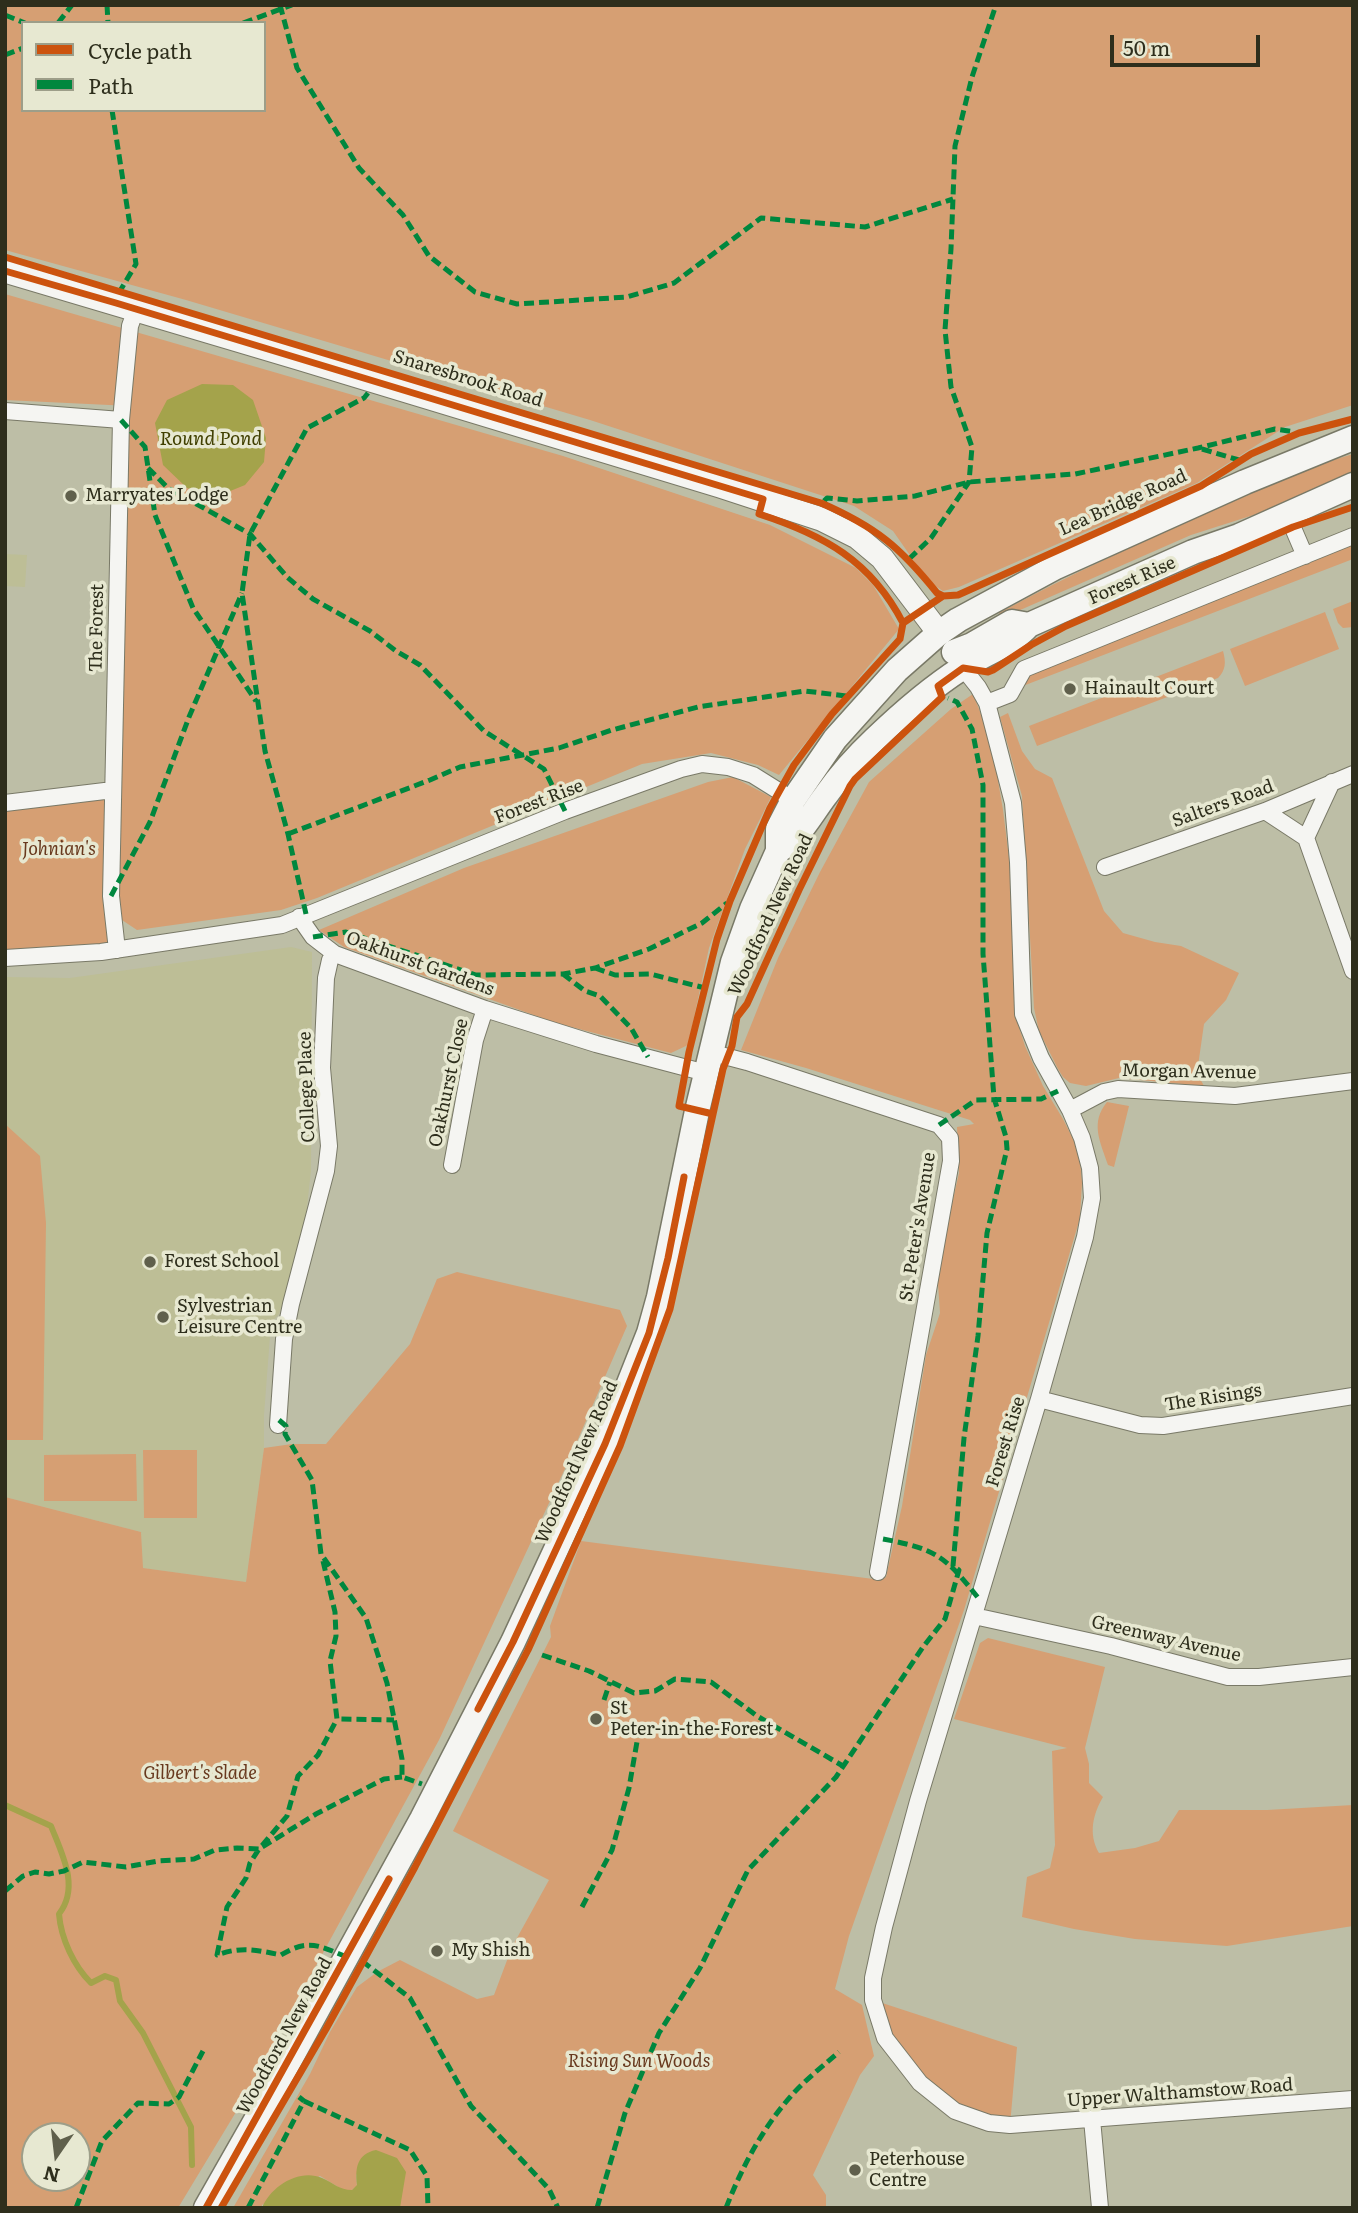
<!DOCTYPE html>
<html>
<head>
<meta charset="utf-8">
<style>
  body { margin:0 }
  #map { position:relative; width:1358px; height:2213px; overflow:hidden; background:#bdbea6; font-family:Literata,serif }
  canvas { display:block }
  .frame { position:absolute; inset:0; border:7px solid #2e2e1c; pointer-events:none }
  .legend { position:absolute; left:21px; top:21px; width:245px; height:91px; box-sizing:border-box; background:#e7e8d1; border:2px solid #9d9e89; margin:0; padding:9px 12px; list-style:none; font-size:21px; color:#2e2e1c }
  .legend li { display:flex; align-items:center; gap:14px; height:35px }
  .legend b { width:35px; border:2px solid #9d9e89 }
  .north { position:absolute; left:21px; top:2122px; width:70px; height:70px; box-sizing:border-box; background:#e7e8d1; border:2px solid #9d9e89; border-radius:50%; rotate:194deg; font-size:19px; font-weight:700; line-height:28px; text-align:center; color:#2e2e1c }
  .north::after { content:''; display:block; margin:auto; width:24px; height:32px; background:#60604c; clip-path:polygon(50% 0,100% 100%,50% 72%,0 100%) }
  .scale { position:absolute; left:1110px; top:35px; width:150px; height:32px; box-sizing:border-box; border:4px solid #2e2e1c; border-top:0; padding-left:9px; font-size:21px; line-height:24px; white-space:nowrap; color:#2e2e1c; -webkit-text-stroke:5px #e7e8d1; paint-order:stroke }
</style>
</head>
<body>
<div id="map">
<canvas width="1358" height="2213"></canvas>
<div class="frame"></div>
<ul class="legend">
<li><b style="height:9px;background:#cc530e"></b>Cycle path</li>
<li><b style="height:9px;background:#00873e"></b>Path</li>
</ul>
<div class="north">N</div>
<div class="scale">50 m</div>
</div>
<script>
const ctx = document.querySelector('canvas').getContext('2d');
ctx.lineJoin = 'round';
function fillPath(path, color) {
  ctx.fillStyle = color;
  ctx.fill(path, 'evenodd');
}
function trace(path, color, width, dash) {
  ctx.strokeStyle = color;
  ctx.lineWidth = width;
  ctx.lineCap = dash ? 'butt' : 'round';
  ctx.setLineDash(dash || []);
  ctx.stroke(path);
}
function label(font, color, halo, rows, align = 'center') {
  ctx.font = font + ' Literata,serif';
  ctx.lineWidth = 7;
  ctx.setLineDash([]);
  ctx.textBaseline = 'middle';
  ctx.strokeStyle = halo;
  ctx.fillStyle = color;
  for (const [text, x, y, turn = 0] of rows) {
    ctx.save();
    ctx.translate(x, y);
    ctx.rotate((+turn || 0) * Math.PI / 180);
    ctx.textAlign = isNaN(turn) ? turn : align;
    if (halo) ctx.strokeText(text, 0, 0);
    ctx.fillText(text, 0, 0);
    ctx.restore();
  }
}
const built = new Path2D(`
  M5,554L27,555L25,587L5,586Z
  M291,947L312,952L311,1171L303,1242L279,1314L271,1323L264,1415V1448L246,1582L142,1568L141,1532L5,1497V977L70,978Z`);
const green = new Path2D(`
  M5,5H1353V405L1285,427L1197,483L959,587L943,591L928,581L893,531L854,506L590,420L186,300L5,250ZM23,23H264V110H23Z
  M5,294L563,456L770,525L856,568L873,585L899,629L779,775L758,765L711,753L642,764L317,898L281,910L137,930L122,920L115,902L130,406L5,400Z
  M1353,454V475L1266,511L1191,535L1002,618L999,613C1069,575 1141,542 1215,509C1260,489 1305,468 1353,454Z
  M1353,536V559L1015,689L1024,669Z
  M1353,601V627L1343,628L1338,623L1333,609Z
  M1325,612L1339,649L1245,686L1230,649Z
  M1223,651C1226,662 1226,670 1218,678L1037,746L1029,726Z
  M973,694L991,739L1003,810L1010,866L1016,1018L1025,1046L1043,1086L1063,1119L1079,1151L1082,1182L1080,1218L964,1610L849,1936L835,1989L862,2005L874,2056L860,2075L813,2175L826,2195V2208H400L356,2174L357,2186L352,2190H343L320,2176L262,2205V2208H233L310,2074L330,2032L357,1987L377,1972L400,1960L477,1999L494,1995L512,1947L549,1880L453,1831L551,1637L550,1626L581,1541L881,1580L886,1577L902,1506L926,1355L940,1313L937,1269L959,1173L957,1127L974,1124L970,1120L806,1068L741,1050L778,958L820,872L869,782L951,709Z
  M1008,713L1022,751L1035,769L1052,778L1104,911L1123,933L1155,942L1181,946L1239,973L1226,1000L1204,1024L1197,1073L1204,1086L1119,1078L1086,1086L1070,1083L1063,1077L1058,1069L1039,1031L1034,1008L1022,796L1000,717Z
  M733,777L771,797L745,849L709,948L688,1045L671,1053L556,1023L344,947L319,930L464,868L708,782Z
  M113,790L117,950L5,958V803Z
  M1107,1102L1129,1106L1114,1167L1108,1165C1100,1141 1090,1123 1107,1102Z
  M5,1124L40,1156L46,1223L43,1440H5Z
  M457,1272L620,1310L627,1326L569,1460L439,1740L239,2107L178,2208H5V1497L141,1532L143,1568L246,1582L264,1448L292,1444H326L410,1344L437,1279ZM35,2136H77V2178H35Z
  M143,1450H197V1518H144Z
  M136,1454L137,1501H44V1455Z
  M988,1638L1105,1667L1085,1748L1089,1764V1783L1103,1797C1093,1814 1088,1834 1099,1853L1135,1848L1159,1841L1179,1810H1267L1353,1805V1926L1227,1946L1135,1939L1074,1929L1022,1917L1027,1877L1050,1868L1055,1845L1052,1751L1067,1748L954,1719L980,1643Z
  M873,2000L1017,2047L1010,2125L955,2111L885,2038Z`);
const water = new Path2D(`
  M202,384L233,385L253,400L266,438L264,462L245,485L218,496L187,488L163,465L155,423L167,400Z
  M376,2150L397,2158L406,2172L400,2208H262C270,2187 299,2168 322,2178C334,2183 339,2190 352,2190L357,2185C355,2168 357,2154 376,2150Z`);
const stream = new Path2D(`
  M5,1805L51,1826C62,1854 80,1887 59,1914C61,1939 74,1966 91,1983L105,1976L116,1980L120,2001L143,2033L191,2127L192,2165`);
const street = new Path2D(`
  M5,411L121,420
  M1287,514L1305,556
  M963,668L978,687L987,703L1013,803L1018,862L1023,1014L1041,1058L1070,1110L1082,1138L1090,1168L1092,1198L1085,1237L1039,1399L918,1801L884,1927L873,1978V2000L885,2038L920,2083L955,2111L989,2123L1010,2125L1353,2099
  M987,703L1010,694L1024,669L1353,536
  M5,803L113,790
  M1265,811L1306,838L1353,971
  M1306,838L1332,782
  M1105,867L1265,811L1353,774
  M299,917L313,937L335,954L485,1009L596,1044L706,1073
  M117,950L111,896L121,420L130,326L136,309
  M5,958L101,952L282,925L565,811L681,769L702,764L728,767L753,775L793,800
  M713,1053L747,1062L939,1125L950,1138L951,1161L878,1572
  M1070,1110L1104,1092L1118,1089L1235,1096L1353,1081
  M452,1165L475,1040L485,1009
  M1039,1399L1140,1425L1163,1426L1353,1396
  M278,1425L284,1339L291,1304L326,1171L329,1146L322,1068L326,978L330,960L335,954
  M974,1616L1111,1646L1228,1677H1259L1353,1667
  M1092,2119L1100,2208`);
const secondary = new Path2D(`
  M5,271L298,358L720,486L821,519L857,537L882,558L939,633`);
const primary = new Path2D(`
  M954,652L972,645L1012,622L1029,625
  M778,851C801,836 810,816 826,795C840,775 857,756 875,739C902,713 931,688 962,668C985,653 1010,646 1029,625L1193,552L1239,536L1353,485
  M206,2208L276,2085L422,1819L513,1642L605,1444L649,1333L659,1297L697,1111L733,962L752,909L778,851V829L793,800L835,739L897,670L939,633L958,620L1056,567L1245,482L1353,438`);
const quiet = new Path2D(`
  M107,5L108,23
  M280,5L297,68L359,168L403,215L429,256L475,292L517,304L627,297L674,283L761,218L865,227L953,199
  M5,15L25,23
  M58,23L72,5
  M243,23L292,5
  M5,55L23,48
  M112,110L136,264L117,296
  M121,420L145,447L155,515L193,608L256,701
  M1202,449L1239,460
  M148,468L168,488L250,534L287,577L313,599L370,631L396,651L420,665L484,731L544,769L565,811
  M824,501L827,498L857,501L915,496L969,482L1075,474L1198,448L1275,429L1295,432
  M909,559L931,538L969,482L972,447L951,387L945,330L951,249L955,146L972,77L996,5
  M288,834L430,780L460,767L559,748L612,730L698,707L805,691L847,696
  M111,896L150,822L189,717L242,593
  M306,914L288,834L265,751L242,593L250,534L307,428L364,398L368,393
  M313,937L346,932L476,975L563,974L595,968L649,949L702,923L727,903
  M595,968L615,975L650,974L705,988
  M563,974L585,991L600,996L631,1028L648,1057
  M939,1125L976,1100L1041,1099L1058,1091
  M279,1420L286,1426L285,1434L312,1480L321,1554L366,1618L387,1683L402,1759V1777L422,1784
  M883,1539C937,1549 946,1557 979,1599
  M323,1561L335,1612L336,1636L330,1661L337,1719L394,1720
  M542,1655L589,1671L634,1693L655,1691L675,1679L711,1682L757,1716L843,1766
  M604,1700L610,1682
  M5,1891L23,1876L35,1872L49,1874L64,1871L83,1862L126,1867L158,1861L194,1859L215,1850L237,1848L259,1849L287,1816L298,1776L318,1755L337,1719
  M582,1907L612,1850L629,1788L638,1736
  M347,1957C319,1946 309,1938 281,1955C256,1950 242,1946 217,1955L227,1907L246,1878L250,1863L259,1849L316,1814L384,1779L402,1777
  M362,1961L410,1998L471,2106L549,2189L558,2208
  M304,2101L410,2150L427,2176L428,2208
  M76,2208L102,2141L138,2103L169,2104L179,2097L203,2051
  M248,2208L304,2101L299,2097
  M597,2208L625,2113L659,2033L700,1968L748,1870L836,1777L923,1647L945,1619L959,1570L953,1566L964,1438L978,1336L987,1233L1007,1149L1006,1137L994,1098L983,954V785L972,729L957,702L948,698
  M726,2208C742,2167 762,2129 791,2096C805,2080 823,2066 839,2052`);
const cycleway = new Path2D(`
  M5,257L821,503C876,527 900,547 937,593L943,596
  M5,271L116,303L763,499L759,514C824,535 871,561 903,623
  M903,623L943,596L958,595L1201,486L1251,454L1299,433L1353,419
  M713,1114L679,1106L689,1052L717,939L730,901L770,808L794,765L832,714L900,639L903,623
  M478,1709L513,1642L605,1444L649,1333L668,1258L684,1177
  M206,2208L389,1879
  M221,2208L326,2029L415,1867L528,1650L620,1446L670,1309L723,1069L732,1046L737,1017L747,1004L799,890L850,786L855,779L942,697L938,686L963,668L988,672L993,670L1031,645L1066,626L1293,527L1353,507`);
const markers = [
  [71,496,7,"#60604c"],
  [1070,689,7,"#60604c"],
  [150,1262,7,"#60604c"],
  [163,1317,7,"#60604c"],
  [596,1719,7,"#60604c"],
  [437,1951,7,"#60604c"],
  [855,2170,7,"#60604c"]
];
const streetNames = [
  ["Snaresbrook Road",468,379,17],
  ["Lea Bridge Road",1123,503,-24],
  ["Forest Rise",1132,581,-24],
  ["The Forest",97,628,-89],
  ["Forest Rise",539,802,-21],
  ["Salters Road",1223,804,-20],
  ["Woodford New Road",771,915,-65],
  ["Oakhurst Gardens",420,964,20],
  ["Morgan Avenue",1189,1072,1],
  ["Oakhurst Close",449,1083,-78],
  ["College Place",307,1087,-92],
  ["St. Peter's Avenue",918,1227,-81],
  ["The Risings",1213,1398,-9],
  ["Forest Rise",1006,1442,-73],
  ["Woodford New Road",577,1462,-66],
  ["Greenway Avenue",1166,1639,13],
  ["Woodford New Road",285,2036,-61],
  ["Upper Walthamstow Road",1180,2093,-4]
];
const poiNames = [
  ["Marryates Lodge",85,496],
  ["Hainault Court",1084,689],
  ["Forest School",164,1262],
  ["Sylvestrian",177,1307],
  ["Leisure Centre",177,1328],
  ["St",610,1709],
  ["Peter-in-the-Forest",610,1730],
  ["My Shish",451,1951],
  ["Peterhouse",869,2160],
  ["Centre",869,2181]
];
const parkNames = [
  ["Johnian's",59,850],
  ["Gilbert's Slade",200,1774],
  ["Rising Sun Woods",639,2062]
];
const waterNames = [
  ["Round Pond",211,439]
];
fillPath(built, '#bdbe96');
fillPath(green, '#d69f73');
fillPath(water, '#a4a34b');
trace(stream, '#a4a34b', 6);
trace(street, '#797967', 18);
trace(secondary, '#797967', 25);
trace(primary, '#797967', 27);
trace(street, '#f5f5f2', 16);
trace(secondary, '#f5f5f2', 23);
trace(primary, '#f5f5f2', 24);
trace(quiet, '#00873e', 5, [10, 5]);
trace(cycleway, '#cc530e', 7);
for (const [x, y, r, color] of markers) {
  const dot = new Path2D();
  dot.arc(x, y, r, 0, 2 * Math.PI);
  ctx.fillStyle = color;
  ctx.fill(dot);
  trace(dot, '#e7e8d1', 2.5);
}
label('18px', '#2e2e1c', '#e7e8d1', streetNames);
label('18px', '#2e2e1c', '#e7e8d1', poiNames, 'left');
label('italic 18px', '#68391e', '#e7e8d1', parkNames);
label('italic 19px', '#403f00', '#e7e8d1', waterNames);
</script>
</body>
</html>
